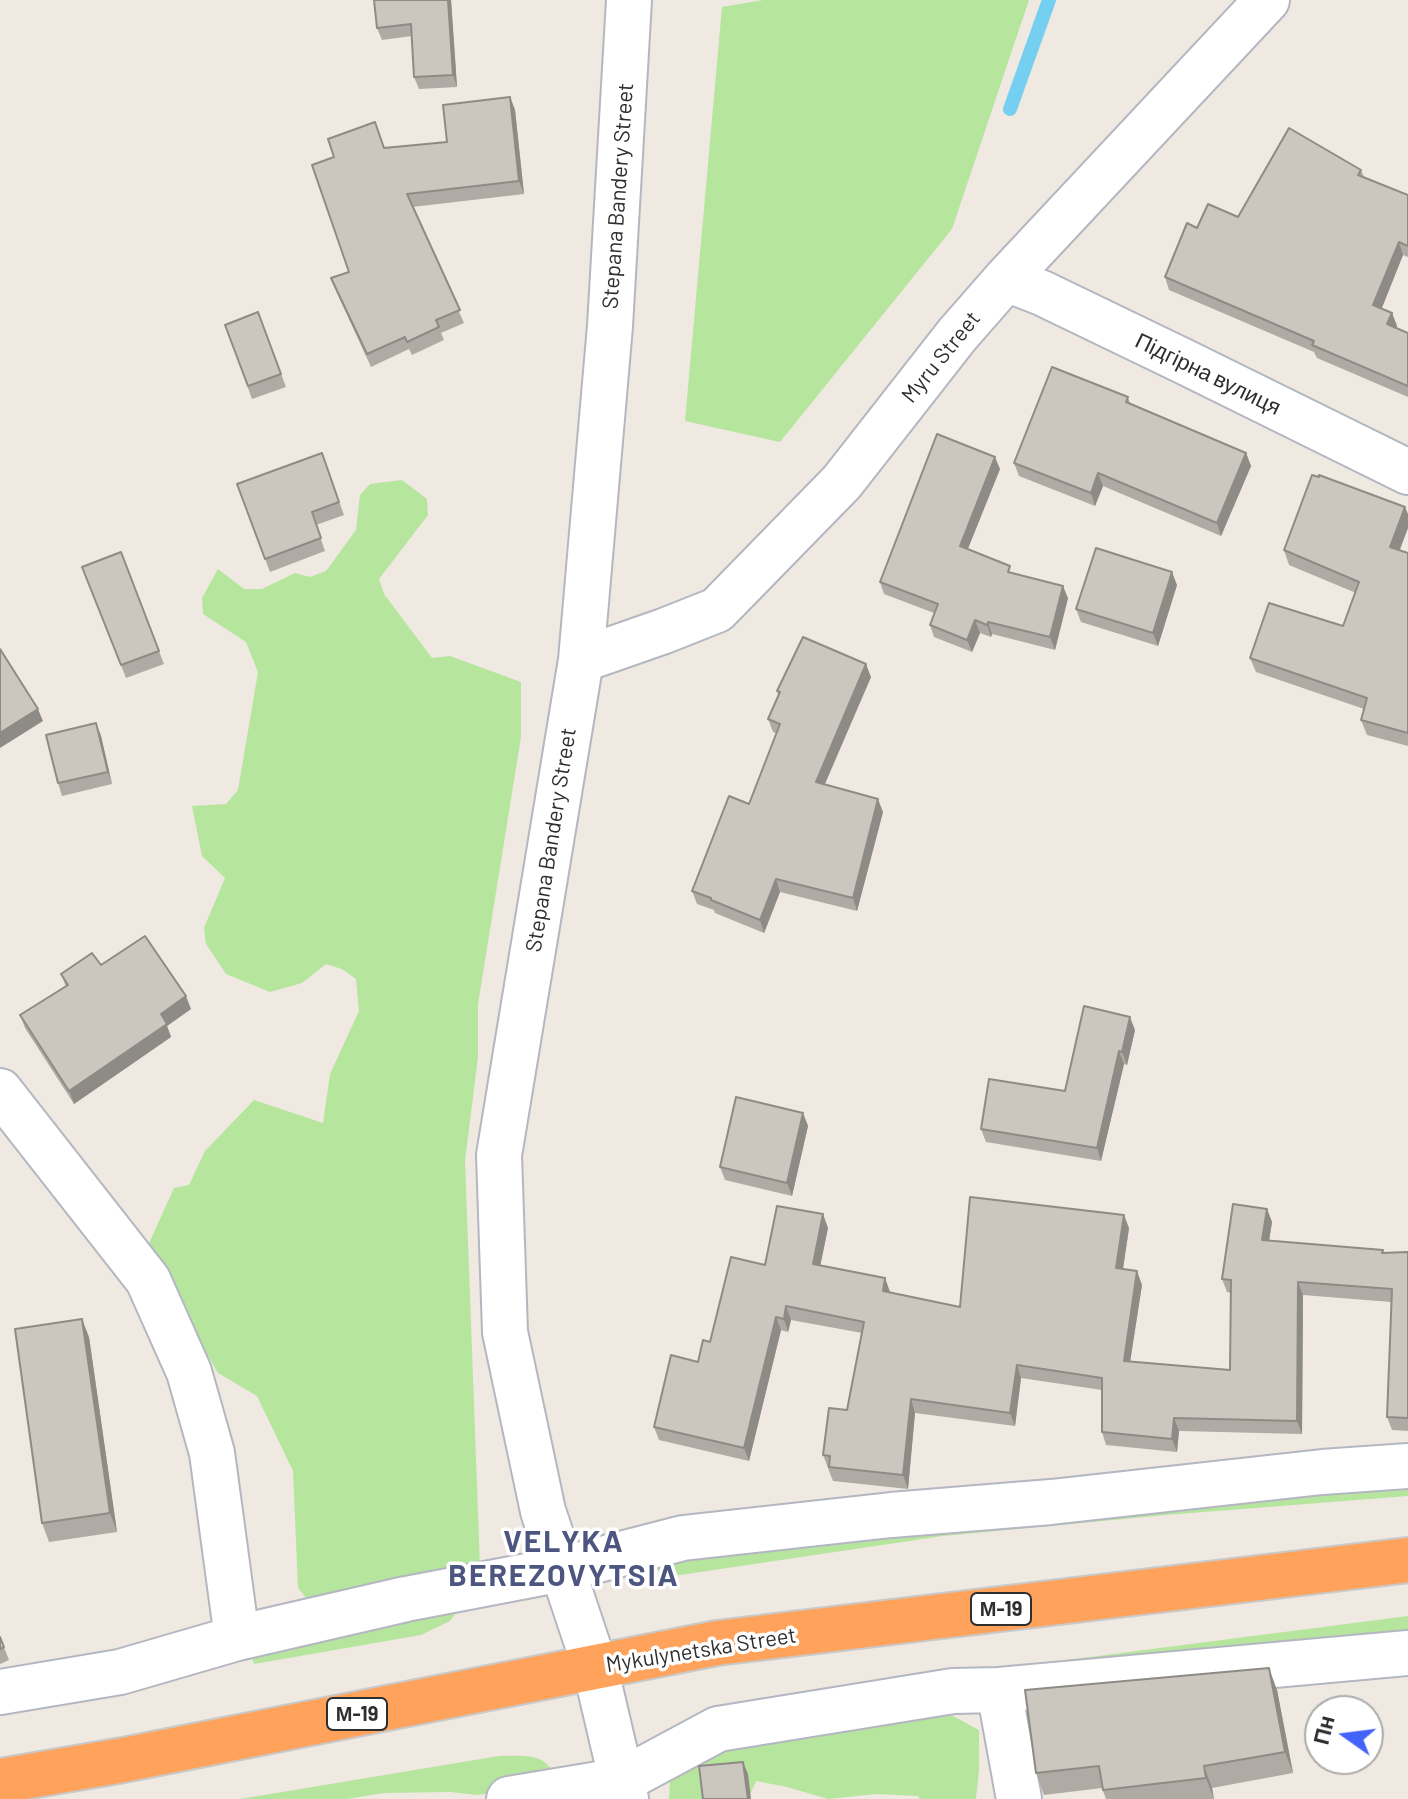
<!DOCTYPE html>
<html>
<head>
<meta charset="utf-8">
<style>
  body { margin:0 }
  #map { position:relative; width:1408px; height:1799px; overflow:hidden; background:#efe9e1; font-family:Barlow,sans-serif }
  canvas { display:block }
  .north { position:absolute; left:1304px; top:1695px; width:80px; height:80px; box-sizing:border-box; background:#fff; border:2px solid #ababab; border-radius:50%; rotate:284deg; font-size:22px; font-weight:700; line-height:32px; text-align:center; color:#2e2e2e }
  .north::after { content:''; display:block; margin:auto; width:28px; height:36px; background:#4264fb; clip-path:polygon(50% 0,100% 100%,50% 72%,0 100%) }
</style>
</head>
<body>
<div id="map">
<canvas width="1408" height="1799"></canvas>
<div class="north">Пн</div>
</div>
<script>
const ctx = document.querySelector('canvas').getContext('2d');
ctx.lineJoin = 'round';
function fillPath(path, color) {
  ctx.fillStyle = color;
  ctx.fill(path, 'evenodd');
}
function trace(path, color, width, dash) {
  ctx.strokeStyle = color;
  ctx.lineWidth = width;
  ctx.lineCap = dash ? 'butt' : 'round';
  ctx.setLineDash(dash || []);
  ctx.stroke(path);
}
function label(font, color, halo, rows, align = 'center') {
  ctx.font = font + ' Barlow,sans-serif';
  ctx.lineWidth = 7;
  ctx.setLineDash([]);
  ctx.textBaseline = 'middle';
  ctx.strokeStyle = halo;
  ctx.fillStyle = color;
  for (const [text, x, y, turn = 0] of rows) {
    ctx.save();
    ctx.translate(x, y);
    ctx.rotate((+turn || 0) * Math.PI / 180);
    ctx.textAlign = isNaN(turn) ? turn : align;
    if (halo) ctx.strokeText(text, 0, 0);
    ctx.fillText(text, 0, 0);
    ctx.restore();
  }
}
const green = new Path2D(`
  M763,0H1029L952,229L780,442L685,421L722,7Z
  M402,480L427,499L428,515L379,579L384,594L432,658L450,656L521,682V737L478,1004V1057L465,1161L480,1567L308,1600L298,1588L293,1471L257,1396L218,1373L146,1250L174,1188L189,1185L205,1151L254,1100L323,1123L330,1074L359,1011L356,979L342,969L326,964L302,983L270,992L226,974L206,944L204,928L225,878L202,856L192,806L226,804L238,790L258,672L246,642L203,614L202,598L218,569L244,589H262L295,573L310,577L326,571L356,530L360,495L370,484Z
  M1408,1481V1496L1166,1515L943,1536L680,1575C665,1574 654,1570 641,1562Z
  M463,1603L450,1621L421,1635L254,1664L250,1652Z
  M1408,1616V1641L772,1698Z
  M929,1703L979,1730V1770L976,1799H920L918,1796L876,1794L828,1799L787,1787L756,1781L748,1799H669L670,1780L695,1748Z
  M499,1756C529,1756 548,1752 559,1785L477,1795L450,1792L384,1793L347,1799H240Z`);
const stream = new Path2D(`
  M1010,109L1049,0`);
const minor = new Path2D(`
  M1006,279L1042,293L1185,362L1408,472
  M581,660L664,631L717,610L842,482L957,335L1006,279L1267,0
  M0,1091L148,1280L189,1372L212,1453L237,1638
  M999,1690L1019,1799
  M0,1692L120,1672L237,1638L406,1599L563,1569L683,1538L891,1515L1051,1502L1322,1472L1408,1466
  M509,1799L623,1780L718,1729L953,1691L999,1690L1408,1653
  M626,1799L595,1667L543,1511L505,1332L499,1155L581,660L610,326L629,0`);
const highway = new Path2D(`
  M0,1781L118,1761L717,1643L1408,1560`);
const wall = new Path2D(`
  M451,0L457,87L419,89L414,77L412,36L382,40L377,28Z
  M510,97L515,110L524,194L412,207L464,323L441,333L444,340L412,355L409,349L371,367L336,291L331,278L349,272L384,148L447,142Z
  M1361,170L1364,177L1408,195V257L1403,255L1381,308L1392,313L1397,326L1396,328L1408,333V397L1317,358L1314,352L1169,290L1165,277L1197,228L1238,217Z
  M258,312L286,387L252,399L225,325Z
  M1128,397L1130,403L1246,453L1251,466L1221,536L1103,486L1095,506L1019,476L1014,463Z
  M322,453L344,515L316,525L325,551L270,572L237,484Z
  M1000,469L968,549L1013,573L1068,598L1055,650L992,634L991,637L980,633L972,652L934,637L930,625L934,613L884,594L880,582Z
  M1408,528L1400,550L1408,553V746L1367,735L1361,720L1364,709L1256,672L1250,658L1343,626L1356,593L1289,565L1284,550Z
  M121,552L164,664L126,678L82,567Z
  M1177,585L1158,646L1081,622L1076,609Z
  M871,677L825,784L883,812L857,911L780,892L764,933L715,913L714,910L697,904L692,891L749,804L776,733L773,732L768,719L778,695L777,691Z
  M96,723L101,736L112,784L62,796L58,783Z
  M101,965L191,1009L167,1026L171,1037L74,1104L25,1028L20,1015L66,987L61,974Z
  M1135,1030L1127,1065L1124,1064L1101,1161L986,1142L981,1129L1065,1091Z
  M803,1113L808,1126L792,1196L725,1180L720,1167Z
  M1267,1209L1272,1222L1269,1241L1383,1250L1384,1253L1408,1252V1431L1392,1430L1387,1417L1391,1302L1303,1295L1302,1434L1179,1431L1177,1452L1106,1445L1102,1432V1390L1021,1378L1015,1426L915,1413L908,1489L833,1481L823,1455L847,1410L862,1333L791,1320L788,1332L781,1330L749,1461L659,1440L654,1427L710,1342L765,1265L828,1228L820,1265L885,1278L890,1293L960,1307L1129,1228L1123,1269L1142,1285L1130,1362L1230,1370L1231,1293L1227,1292L1222,1279Z
  M89,1337L117,1532L49,1542L42,1523Z
  M0,1637L9,1660L0,1664Z
  M1277,1690L1293,1773L1212,1788L1214,1799H1106L1102,1788L1044,1795L1036,1773Z`);
const shadedWall = new Path2D(`
  M448,0H451L457,87L453,75Z
  M510,97L515,110L524,194L519,181Z
  M1399,242L1403,255L1378,318L1373,305Z
  M1392,313L1397,326L1392,337L1387,324Z
  M1246,453L1251,466L1221,536L1217,523Z
  M995,457L1000,469L964,558L960,546Z
  M1098,473L1103,486L1095,506L1091,493Z
  M1405,507L1408,514V528L1395,561L1390,547Z
  M1172,572L1177,585L1158,646L1153,633Z
  M1063,586L1068,598L1055,650L1050,637Z
  M975,620L980,633L972,652L967,640Z
  M988,622L992,634L991,637L987,625Z
  M866,664L871,677L820,795L816,782Z
  M38,709L43,721L0,748V733Z
  M96,723L101,736L112,784L108,772Z
  M878,799L883,812L857,911L853,898Z
  M776,879L780,892L764,933L760,920Z
  M186,996L191,1009L167,1026L171,1037L74,1104L69,1091L161,1014Z
  M1130,1017L1135,1030L1127,1065L1122,1052Z
  M1119,1051L1124,1064L1101,1161L1097,1148Z
  M803,1113L808,1126L792,1196L787,1183Z
  M1267,1209L1272,1222L1267,1254L1262,1240Z
  M823,1214L828,1228L818,1277L813,1264Z
  M1124,1215L1129,1228L1121,1282L1116,1268Z
  M1137,1271L1142,1285L1128,1375L1124,1361Z
  M885,1278L890,1292L887,1305L883,1291Z
  M1298,1282L1303,1295L1302,1434L1297,1421Z
  M786,1306L791,1320L788,1332L784,1319Z
  M776,1317L781,1330L749,1461L744,1448Z
  M82,1319L89,1337L117,1532L110,1513Z
  M1017,1365L1021,1378L1015,1426L1010,1413Z
  M911,1399L915,1413L908,1489L903,1475Z
  M1174,1418L1179,1431L1177,1452L1172,1439Z
  M1269,1668L1277,1690L1293,1773L1285,1752Z
  M743,1762L748,1774L751,1799H748Z
  M1204,1766L1212,1788L1214,1799L1206,1778Z`);
const building = new Path2D(`
  M374,0H448L453,75L414,77L411,24L377,28Z
  M510,97L519,181L407,194L460,310L436,320L439,327L407,342L405,337L367,354L331,278L349,272L312,165L334,157L328,139L375,122L384,148L447,142L443,105Z
  M1289,128L1361,170L1358,175L1408,195V246L1399,242L1373,305L1392,313L1387,324L1408,333V386L1312,345L1314,341L1165,277L1187,223L1197,228L1208,204L1238,217Z
  M258,312L281,374L248,386L225,325Z
  M1052,367L1128,397L1126,402L1246,453L1217,523L1098,473L1091,493L1014,463Z
  M937,434L995,457L960,546L1010,566L1008,572L1063,586L1050,637L988,622L987,625L975,620L967,640L930,625L938,604L880,582Z
  M322,453L339,502L312,512L321,538L265,559L237,484Z
  M1312,475L1319,477V475L1405,507L1390,547L1408,553V733L1361,720L1367,698L1250,658L1269,603L1343,626L1359,582L1284,550Z
  M1096,548L1172,572L1153,633L1076,609Z
  M121,552L159,651L121,665L82,567Z
  M803,637L866,664L816,782L878,799L853,898L776,879L760,920L711,900V898L692,891L729,796L749,804L780,724L768,719L780,692L777,691Z
  M0,649L38,709L0,733Z
  M96,723L108,772L58,783L46,735Z
  M145,936L186,996L161,1014L167,1024L69,1091L20,1015L68,985L61,974L92,953L101,965Z
  M1084,1006L1130,1017L1122,1052L1119,1051L1097,1148L981,1129L989,1079L1065,1091Z
  M736,1097L803,1113L787,1183L720,1167Z
  M970,1197L1124,1215L1116,1268L1137,1271L1124,1361L1230,1370L1231,1280L1222,1279L1233,1204L1267,1209L1262,1240L1383,1250L1382,1253L1408,1252V1418L1387,1417L1392,1289L1298,1282L1297,1421L1174,1418L1172,1439L1102,1432V1378L1017,1365L1010,1413L911,1399L903,1475L829,1467L830,1456L823,1455L829,1408L847,1410L864,1322L786,1306L784,1319L776,1317L744,1448L654,1427L671,1355L698,1362L703,1340L710,1342L731,1257L765,1265L777,1206L823,1214L813,1264L885,1278L883,1291L960,1307Z
  M82,1319L110,1513L42,1523L15,1329Z
  M0,1637L4,1647L0,1649Z
  M1269,1668L1285,1752L1204,1766L1206,1778L1103,1790L1099,1766L1036,1773L1025,1690Z
  M743,1762L748,1799H703L699,1766Z`);
const shields = [
  [1001,1609,60],
  [357,1714,60]
];
const shieldNames = [
  ["М-19",1001,1609],
  ["М-19",357,1714]
];
const streetNames = [
  ["Stepana Bandery Street",618,196,-86],
  ["Myru Street",941,357,-51],
  ["Підгірна вулиця",1208,374,26],
  ["Stepana Bandery Street",551,840,-81],
  ["Mykulynetska Street",701,1650,-9]
];
const districtNames = [
  ["VELYKA",564,1542],
  ["BEREZOVYTSIA",564,1576]
];
fillPath(green, '#b6e59e');
trace(stream, '#75cff0', 14);
trace(minor, '#b4b7c1', 48);
trace(highway, '#c9c9c9', 48);
trace(minor, '#fff', 44);
trace(highway, '#ffa35c', 44);
fillPath(wall, '#afaba4');
fillPath(shadedWall, '#8e8b86');
fillPath(building, '#cbc7bf');
trace(building, '#8e8b86', 2);
for (const [x, y, w] of shields) {
  const box = new Path2D();
  box.roundRect(x - w / 2, y - 16, w, 32, 6);
  ctx.fillStyle = '#fff';
  ctx.fill(box);
  trace(box, '#2e2e2e', 2);
}
label('bold 20px', '#2e2e2e', null, shieldNames);
label('22px', '#2e2e2e', '#fff', streetNames);
ctx.letterSpacing = '2px';
label('bold 30px', '#4d5680', '#fff', districtNames);
ctx.letterSpacing = '0px';
</script>
</body>
</html>
